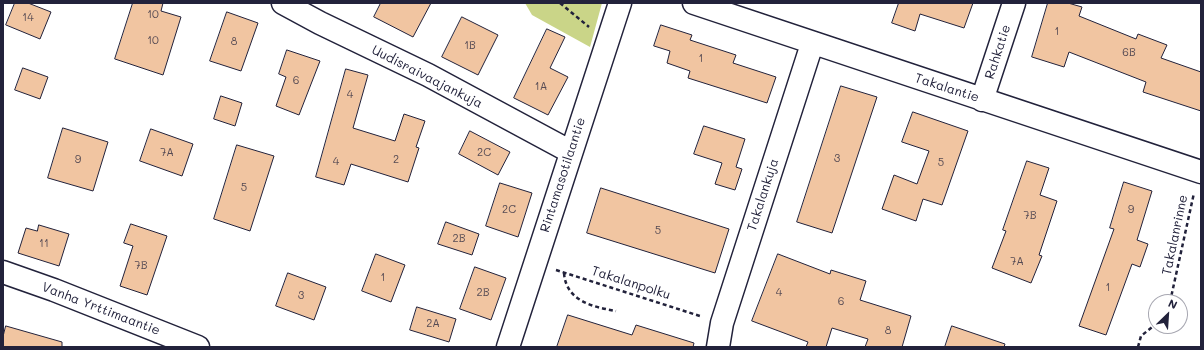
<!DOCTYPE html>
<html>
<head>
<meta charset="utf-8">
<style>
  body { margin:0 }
  #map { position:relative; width:1204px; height:350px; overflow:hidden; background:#fff; font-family:Mali,sans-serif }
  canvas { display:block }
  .frame { position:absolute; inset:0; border:4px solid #22223b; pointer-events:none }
  .north { position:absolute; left:1148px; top:294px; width:40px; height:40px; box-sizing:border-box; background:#fff; border:1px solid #a7a7b1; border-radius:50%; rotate:25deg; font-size:11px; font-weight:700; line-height:16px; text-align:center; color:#22223b }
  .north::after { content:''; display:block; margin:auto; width:14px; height:18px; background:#22223b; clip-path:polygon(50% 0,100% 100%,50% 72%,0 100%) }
</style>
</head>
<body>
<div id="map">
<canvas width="1204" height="350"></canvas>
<div class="frame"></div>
<div class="north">N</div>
</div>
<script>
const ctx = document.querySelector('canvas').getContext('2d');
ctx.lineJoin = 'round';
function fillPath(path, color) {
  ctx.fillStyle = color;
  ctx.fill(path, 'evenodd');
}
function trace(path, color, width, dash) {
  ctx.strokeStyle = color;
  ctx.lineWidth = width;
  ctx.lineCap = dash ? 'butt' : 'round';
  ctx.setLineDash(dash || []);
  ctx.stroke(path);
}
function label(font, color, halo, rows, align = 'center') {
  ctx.font = font + ' Mali,sans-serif';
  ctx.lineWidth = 3.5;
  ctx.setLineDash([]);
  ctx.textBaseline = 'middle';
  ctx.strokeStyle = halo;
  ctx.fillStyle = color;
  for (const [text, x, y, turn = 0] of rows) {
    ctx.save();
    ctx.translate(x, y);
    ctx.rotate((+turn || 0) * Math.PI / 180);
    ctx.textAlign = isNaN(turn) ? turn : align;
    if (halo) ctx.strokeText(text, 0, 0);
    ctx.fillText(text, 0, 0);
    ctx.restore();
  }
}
const green = new Path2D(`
  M525,3H602L590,47L532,15Z`);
const building = new Path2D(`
  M15,3H28L51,12L40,39L6,25Z
  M133,3H163L161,11L181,17L163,75L115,59Z
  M381,3H431L413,37L374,17Z
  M899,3H973L964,28L920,14L915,31L892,23Z
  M1048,3H1068L1082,7L1079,16L1136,39L1138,34L1167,45L1161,58L1201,72V111L1143,92L1146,82L1069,52L1064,67L1032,57Z
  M227,12L258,23L241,71L210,61Z
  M462,17L498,35L478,75L442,57Z
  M661,25L692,35L690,40L736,55L733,63L776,77L767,103L688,78L690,71L667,63L670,51L654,46Z
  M547,29L565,37L550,68L568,77L548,115L514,98Z
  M287,50L320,61L299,115L276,106L286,77L279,74Z
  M23,68L48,77L40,99L15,90Z
  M346,69L368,75L353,128L395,141L404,114L425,121L416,147L419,148L408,182L351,164L344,185L316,177Z
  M841,86L877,97L832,233L797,222Z
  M221,96L242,103L235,126L214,119Z
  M913,112L968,131L942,205L923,199L916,221L882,209L894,175L917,184L929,151L902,142Z
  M704,126L745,139L736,167L742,169L735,190L715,184L722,163L694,154Z
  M63,128L108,142L93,191L48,178Z
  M151,129L193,144L182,176L140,161Z
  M470,131L510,152L498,175L459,154Z
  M237,145L274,156L250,231L214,219Z
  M1027,161L1049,168L1040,195L1057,201L1039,255L1042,256L1031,283L992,268L1006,231L1003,230Z
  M1124,182L1152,191L1137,240L1148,244L1140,267L1132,264L1106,335L1079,326L1114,229L1110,228Z
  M500,183L532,193L518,237L486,226Z
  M601,188L729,229L715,273L587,233Z
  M446,222L479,234L472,255L438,244Z
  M131,224L167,236L147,295L120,286L133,246L124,243Z
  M39,225L69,234L59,266L18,253L26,228L37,231Z
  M376,254L405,265L391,302L362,291Z
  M778,254L830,274L831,270L866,281L860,300L911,316L902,347H865L868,339L832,328L826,347H806L808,342L752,321Z
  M475,267L506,278L491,320L460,309Z
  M288,273L326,287L314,320L276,306Z
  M417,307L456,319L449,342L410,330Z
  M568,315L632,335L636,325L694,343L693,347H557Z
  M6,326L62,342V347H3V337Z
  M952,326L1005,344L1004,347H945Z`);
const path = new Path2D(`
  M560,3L589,27
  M556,270L700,316
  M564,273C566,301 593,307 616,311
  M1170,302L1194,193
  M1138,347L1141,336L1156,324`);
const minor = new Path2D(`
  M283,3L320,23L428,75L571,152
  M694,3L1201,172
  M982,100L1014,3
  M3,272L54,290L198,347
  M508,347L620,3
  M718,347L722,323L812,44`);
const numberNames = [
  ["10",153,15],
  ["14",28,18],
  ["1",1057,32],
  ["10",153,41],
  ["8",234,42],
  ["1B",470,46],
  ["6B",1129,53],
  ["1",701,59],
  ["6",296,81],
  ["1A",541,87],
  ["4",350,95],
  ["7A",167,153],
  ["2C",484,153],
  ["3",837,159],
  ["9",78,160],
  ["2",396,160],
  ["4",336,162],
  ["5",941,163],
  ["5",244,188],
  ["2C",509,210],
  ["9",1131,210],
  ["7B",1030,216],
  ["5",658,231],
  ["2B",459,239],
  ["11",44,244],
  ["7A",1017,262],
  ["7B",141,266],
  ["1",383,278],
  ["1",1108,288],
  ["2B",483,293],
  ["4",779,293],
  ["3",301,296],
  ["6",841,302],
  ["2A",433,324],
  ["8",888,331]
];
const streetNames = [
  ["Rahkatie",998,52,-72],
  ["Uudisraivaajankuja",427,77,27],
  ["Takalantie",947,88,18],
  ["Rintamasotilaantie",563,175,-72],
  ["Takalankuja",763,195,-72],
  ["Takalanrinne",1175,235,-78],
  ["Takalanpolku",631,283,18],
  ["Vanha Yrttimaantie",101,309,21]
];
fillPath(green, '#cad588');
fillPath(building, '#f1c5a1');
trace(building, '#22223b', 1);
trace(minor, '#22223b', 25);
trace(path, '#22223b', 2.5, [4, 3]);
trace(minor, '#fff', 22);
label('11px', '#564b54', null, numberNames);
label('13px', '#22223b', '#fff', streetNames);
</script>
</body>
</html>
